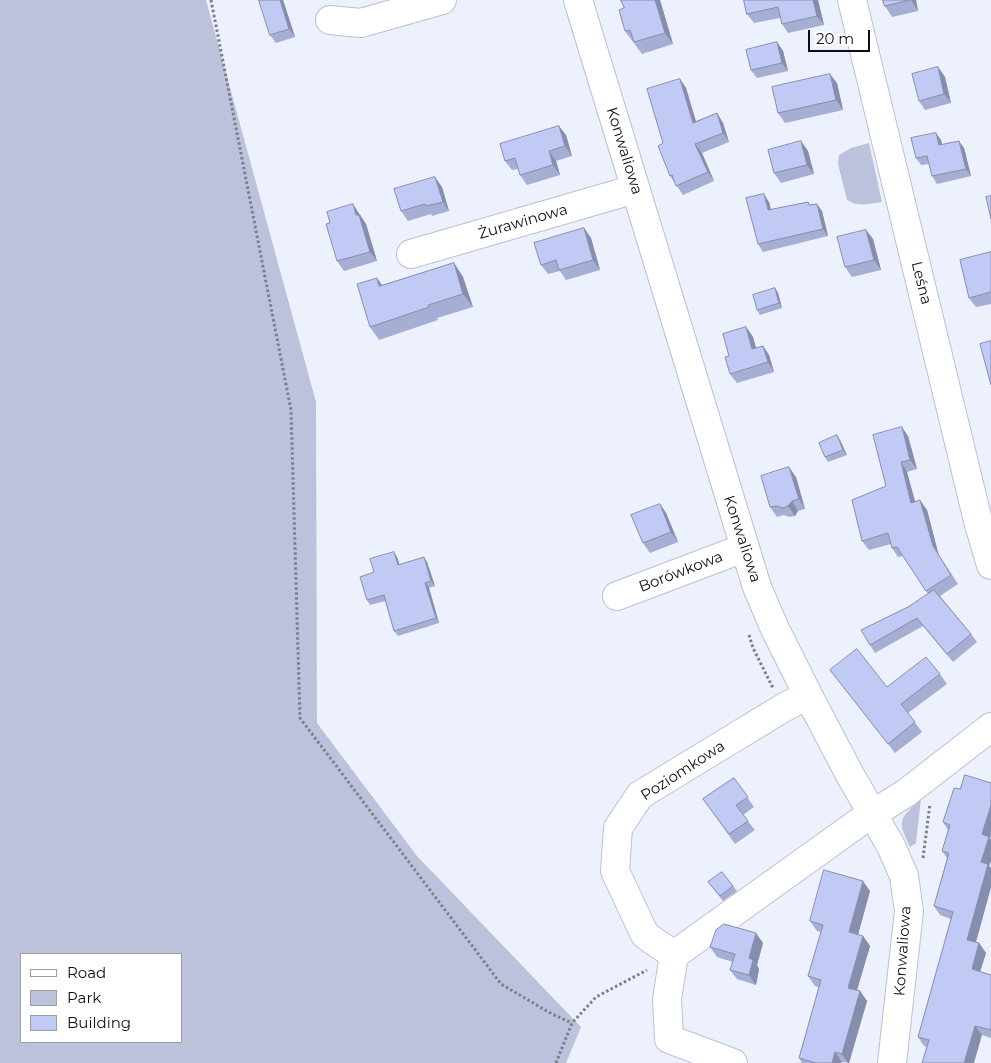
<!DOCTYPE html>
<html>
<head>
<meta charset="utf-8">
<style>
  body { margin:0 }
  #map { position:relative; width:991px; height:1063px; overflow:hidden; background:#edf0fd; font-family:Montserrat,sans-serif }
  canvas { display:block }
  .legend { position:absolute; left:20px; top:953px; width:162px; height:90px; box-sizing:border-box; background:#fff; border:1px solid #9e9fa1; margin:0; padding:6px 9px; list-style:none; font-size:15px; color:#0d0e15 }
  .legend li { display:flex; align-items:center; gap:10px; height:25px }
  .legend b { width:25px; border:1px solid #9e9fa1 }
  .scale { position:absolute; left:808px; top:30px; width:62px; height:22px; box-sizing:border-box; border:2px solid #0d0e15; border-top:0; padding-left:6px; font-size:15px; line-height:18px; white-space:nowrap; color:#0d0e15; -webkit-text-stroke:4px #fff; paint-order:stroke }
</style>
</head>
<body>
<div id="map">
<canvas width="991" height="1063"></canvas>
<ul class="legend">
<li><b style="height:6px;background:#fff"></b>Road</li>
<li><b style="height:14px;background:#bdc2dc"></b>Park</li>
<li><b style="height:14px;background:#c1caf5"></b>Building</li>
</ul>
<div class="scale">20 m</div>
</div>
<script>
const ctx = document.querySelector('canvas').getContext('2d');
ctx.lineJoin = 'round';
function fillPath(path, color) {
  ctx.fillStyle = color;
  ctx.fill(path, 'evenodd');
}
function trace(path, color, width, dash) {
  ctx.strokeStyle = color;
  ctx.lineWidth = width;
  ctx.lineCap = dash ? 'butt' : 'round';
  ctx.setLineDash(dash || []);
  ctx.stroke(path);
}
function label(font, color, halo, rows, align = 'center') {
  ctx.font = font + ' Montserrat,sans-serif';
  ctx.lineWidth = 4;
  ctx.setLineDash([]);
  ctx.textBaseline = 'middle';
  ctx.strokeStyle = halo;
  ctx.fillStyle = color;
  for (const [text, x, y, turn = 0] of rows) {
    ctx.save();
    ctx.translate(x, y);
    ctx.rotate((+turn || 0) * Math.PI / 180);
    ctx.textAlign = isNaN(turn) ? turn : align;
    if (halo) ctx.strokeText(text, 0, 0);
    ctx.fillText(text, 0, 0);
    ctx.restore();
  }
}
const green = new Path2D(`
  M0,0H206L316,402L317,723L417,856L581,1027L566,1063H0ZM21,954H181V1042H21Z
  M869,143L882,202C869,204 858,207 847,200L838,164L839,155L851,148Z
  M921,799L916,843L910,847C897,820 899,819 921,799Z`);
const path = new Path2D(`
  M211,0L291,410L300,718L501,984L552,1014L572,1023
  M749,635L753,648L773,688
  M923,858L930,804
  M556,1063L572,1023L596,997L647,970`);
const minor = new Path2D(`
  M578,0L757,587L775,629L808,695L849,773L891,846L904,876L909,911L892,1063
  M852,0L978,521L991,565
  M330,20L361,23L442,0
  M411,254L635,189
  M617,596L744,548
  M674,955L645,935L615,871L618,828L640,795L783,708L808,695
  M733,1063L669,1039L667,999L674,955L858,823L906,793L991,727`);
const wall = new Path2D(`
  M283,0L295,37L276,43L270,35Z
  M621,0H660L673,44L642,54L625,31L624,8Z
  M744,0H818L824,25L788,33L782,24L780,18L754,23L747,14Z
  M882,0H916L918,11L892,17L885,6Z
  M777,42L783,51L788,71L757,78L751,70Z
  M938,67L945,77L951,103L925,110L919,101Z
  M680,79L686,88L696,121L717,113L723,123L729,142L702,153L714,181L683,195L670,176L663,143Z
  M837,83L843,110L785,123L778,113Z
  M566,135L572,156L556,161L560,175L527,185L520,175L518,169L512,170L505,161Z
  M941,140L942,144L964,148L971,176L937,184L932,176L929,164L921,165L916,158Z
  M801,141L808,151L814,174L781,183L774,173Z
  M442,187L449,211L432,216L431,214L408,221L401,211Z
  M769,202L771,210L810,205L822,211L828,236L763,252L758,244Z
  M360,214L361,217L366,224L377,261L344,271L337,261Z
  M584,228L591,238L600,270L566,280L560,271L548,274L541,265Z
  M866,230L873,239L881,270L852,277L845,267Z
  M991,252V304L976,307L969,298Z
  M454,263L463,277L473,307L437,318L438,320L379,340L370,327L377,278L382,285Z
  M775,288L778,293L782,308L760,315L757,310Z
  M746,327L753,337L756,348L763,346L769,355L774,372L737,383L730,374L729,356Z
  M908,436L917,469L907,472L915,502L927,510L939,556L958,584L940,596L971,634L977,642L953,662L923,626L875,653L870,645L908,607L928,594L903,556L898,557L892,548L891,544L869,550L862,541Z
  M840,440L847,455L828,462L825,457Z
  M796,477L805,509L798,511L795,516L790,517L783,515L777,517L770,507Z
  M660,504L666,513L678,542L650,553L643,543Z
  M397,557L400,565L427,562L435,586L429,588L439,623L398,636L394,631L385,601L370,605L367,600L374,572Z
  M830,670L887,687L940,674L947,684L908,713L922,732L895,753Z
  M734,778L754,807L743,815L755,830L735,844L703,799Z
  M991,783V835L990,838L991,840V861L989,866L991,868V887L976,942L979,943L986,953L980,972L991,975V1038L982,1035L927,1047L924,1046L918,1037L951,919L940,915L934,906L947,858L942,851L948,830L943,822L960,789Z
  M708,882L733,886L737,891L723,901Z
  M870,891L858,935L863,936L870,946L857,990L860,991L867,1001L849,1063L842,1062L841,1063H802L799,1058L819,987L815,986L808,976L821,932L817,931L810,921Z
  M763,943L757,965L759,969L756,985L737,979L730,970L733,962L717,957L710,947Z`);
const shadedWall = new Path2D(`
  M280,0H283L295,37L289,29Z
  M655,0H660L673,44L665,33Z
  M813,0H818L824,25L817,16Z
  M911,0H916L918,11Z
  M777,42L783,51L788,71L782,63Z
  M938,67L945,77L951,103L944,94Z
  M830,74L837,83L843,110L836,100Z
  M680,79L686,88L699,132L693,123Z
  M717,113L723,123L729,142L723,133Z
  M559,126L566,135L572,156L565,146Z
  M936,133L941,140L944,152L939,145Z
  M801,141L808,151L814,174L807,165Z
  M959,141L964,148L971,176L966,169Z
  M695,144L702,153L714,181L708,172Z
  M549,151L556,161L560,175L553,165Z
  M435,177L442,187L449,211L443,202Z
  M764,194L769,202L773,218L768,210Z
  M353,204L366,224L377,261L370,252L356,215Z
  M817,204L822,211L828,236L823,229Z
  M584,228L591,238L600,270L593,260Z
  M866,230L873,239L881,270L874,260Z
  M454,263L463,277L473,307L463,294Z
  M377,278L386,291L379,286Z
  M775,288L778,293L782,308L779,303Z
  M746,327L753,337L759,358L752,349Z
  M763,346L769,355L774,372L768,362Z
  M902,427L908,436L917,469L910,460Z
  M837,435L840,440L847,455L843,450Z
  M901,462L907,472L918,512L911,503Z
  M789,467L796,477L805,509L799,499Z
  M920,500L927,510L939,556L958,584L933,546Z
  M792,501L798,511L795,516L788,506Z
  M660,504L666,513L678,542L671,532Z
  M394,552L397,557L401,570L398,565Z
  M424,557L427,562L435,586L431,581Z
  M425,583L429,588L439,623L436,618Z
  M991,805V835L990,838L991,840V861L989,866L991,868V887L974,949L967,940L982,834Z
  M863,881L870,891L856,942L849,932Z
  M756,933L763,943L757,965L759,969L756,985L749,975V958Z
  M863,936L870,946L855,997L848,988Z
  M979,943L986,953L978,978L972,969Z
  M860,991L867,1001L849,1063H848L842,1054Z
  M975,1026L982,1035L974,1063H964Z
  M835,1052L842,1062L841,1063H832Z`);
const building = new Path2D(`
  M259,0H280L289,29L270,35Z
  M621,0H655L665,33L634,42L630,30L625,31L619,10L624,8Z
  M744,0H813L817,16L782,24L778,7L747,14Z
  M883,0H910L885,6Z
  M777,42L782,63L751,70L746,50Z
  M938,67L944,94L919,101L912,74Z
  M830,74L836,100L778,113L772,87Z
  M680,79L693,123L717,113L723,133L695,144L708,172L676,186L672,175L670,176L658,146L663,143L647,89Z
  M559,126L565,146L549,151L553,165L520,175L515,158L505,161L500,144Z
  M936,133L939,145L959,141L966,169L932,176L927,156L916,158L911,138Z
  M801,141L807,165L774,173L768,150Z
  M435,177L443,202L426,206L425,204L401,211L394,189Z
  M764,194L768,210L808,202L809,205L817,204L823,229L758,244L746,198Z
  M991,196V219L986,197Z
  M353,204L356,215H359L370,252L337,261L326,224L330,223L327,212Z
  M584,228L593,260L559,270L556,260L541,265L534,243Z
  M866,230L874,260L845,267L837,237Z
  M991,252V292L969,298L960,260Z
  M454,263L463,294L428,305L429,307L370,327L357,284L377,278L379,286Z
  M775,288L779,303L757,310L753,295Z
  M746,327L752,349L763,346L768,362L730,374L725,357L729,356L723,334Z
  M991,341V385L980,344Z
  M902,427L910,460L901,462L911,503L920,500L933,546L951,575L926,591L897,547L892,548L888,533L862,541L852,500L886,486L873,435Z
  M837,435L843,450L825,457L819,443Z
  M789,467L799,499L792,501L788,506L783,508L777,506L770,507L761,476Z
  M660,504L671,532L643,543L631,515Z
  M394,552L398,565L424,557L431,581L425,583L436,618L394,631L384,595L367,600L360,577L374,572L370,559Z
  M934,590L971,634L947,654L917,618L870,645L861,630L908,607Z
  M857,649L887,687L926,657L940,674L901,704L915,722L888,744L830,670Z
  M965,775L991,783V805L982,834L989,837L981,862L988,864L967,940L979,943L972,969L991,975V1030L975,1026L964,1063H922L929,1040L918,1037L953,912L934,906L949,853L942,851L950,825L943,822L954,788L960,789Z
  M734,778L748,797L736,805L748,821L729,834L703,799Z
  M824,870L863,881L849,932L863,936L848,988L860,991L842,1054L835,1052L832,1063H816L799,1058L821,980L808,976L823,925L810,921Z
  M722,872L733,886L720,896L708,882Z
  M724,924L756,933L749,958L753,960L749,975L730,970L735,954L710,947L716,930Z`);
const streetNames = [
  ["Konwaliowa",624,151,73],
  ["Żurawinowa",523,222,-16],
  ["Leśna",921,283,76],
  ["Konwaliowa",742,539,72],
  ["Borówkowa",681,572,-21],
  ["Poziomkowa",683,771,-33],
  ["Konwaliowa",903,951,-86]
];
fillPath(green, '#bdc2dc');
trace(minor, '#bbc0d4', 30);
trace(path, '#7c7e88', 3, [2.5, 2.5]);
trace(minor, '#fff', 28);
fillPath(wall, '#a6aed3');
fillPath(shadedWall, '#878dac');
fillPath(building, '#c1caf5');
trace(building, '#878dac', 1);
label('15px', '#0d0e15', '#fff', streetNames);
</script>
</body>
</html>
